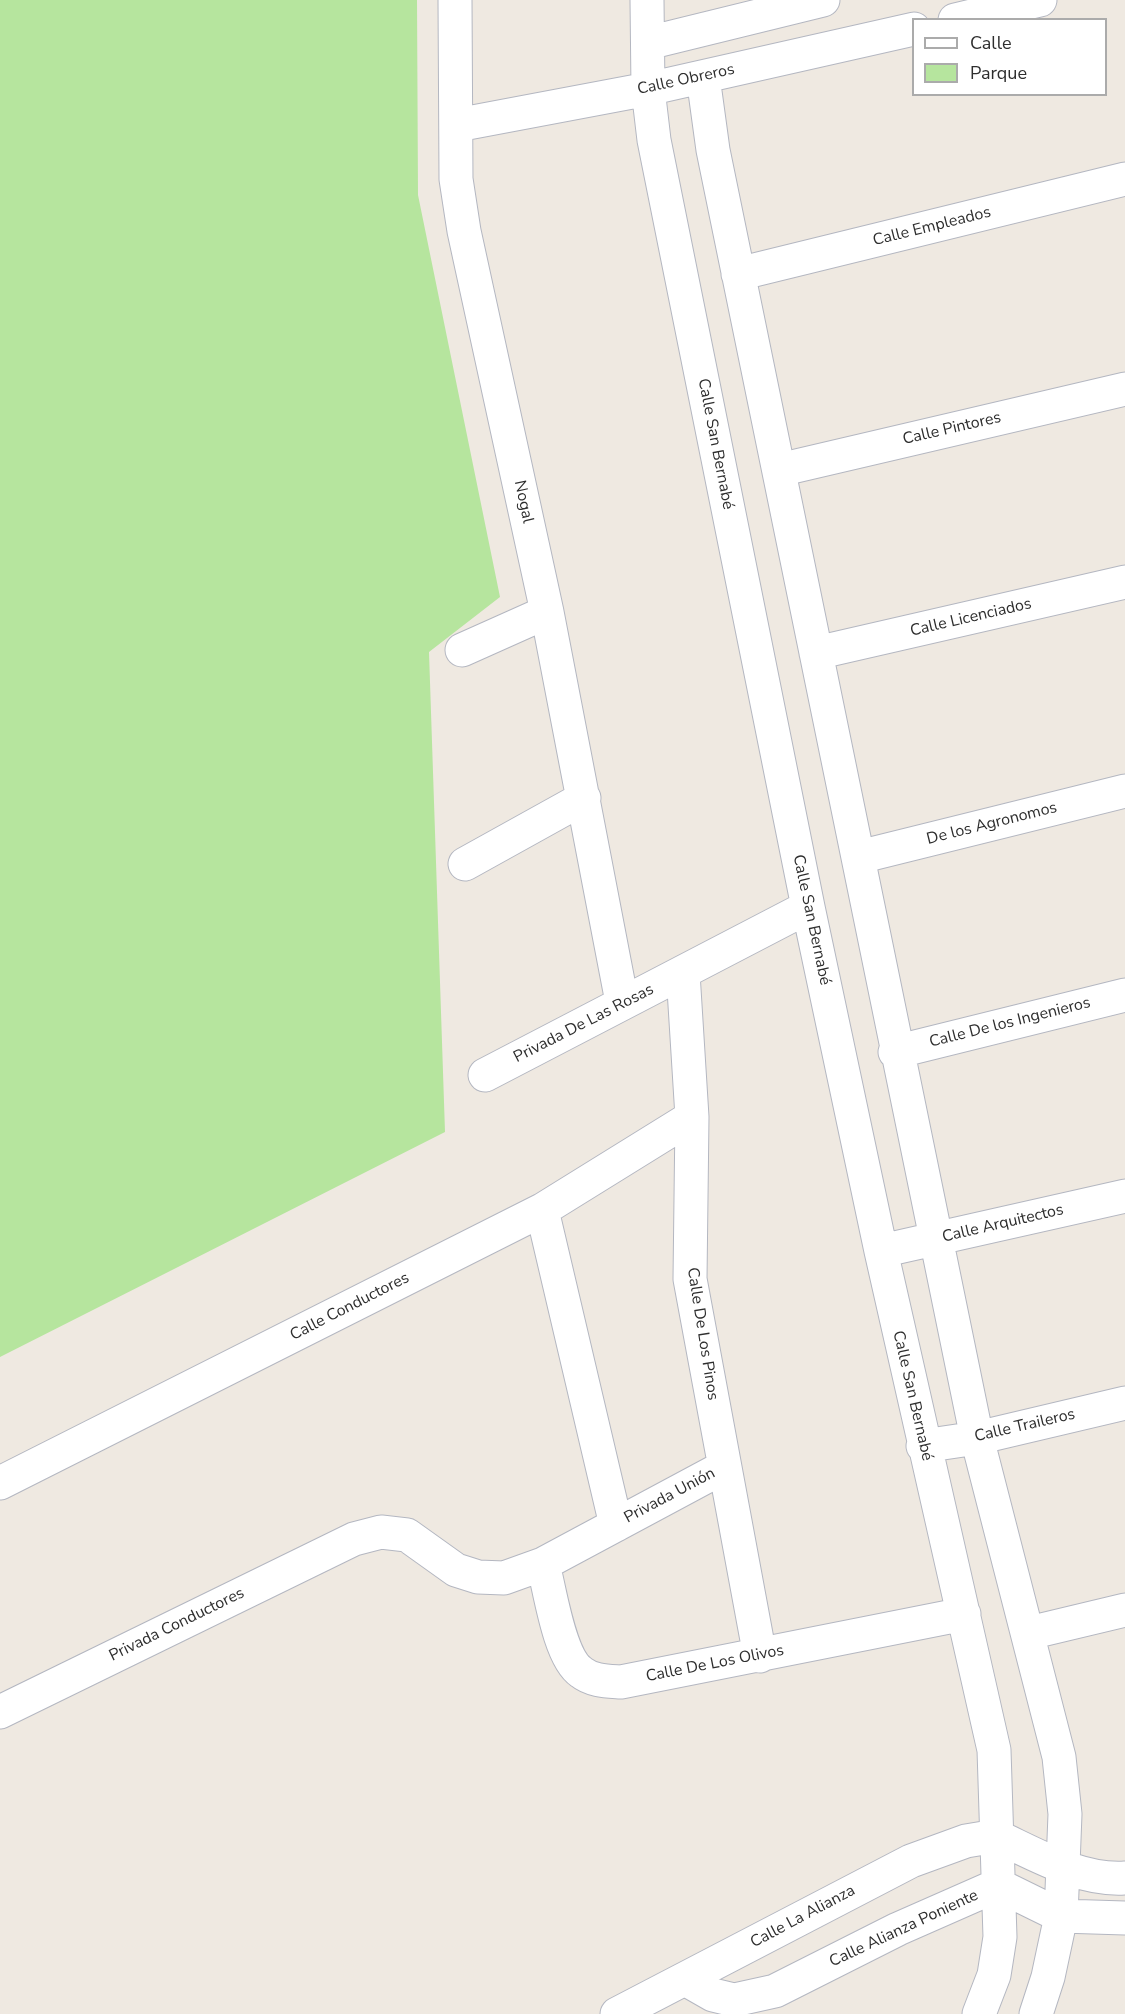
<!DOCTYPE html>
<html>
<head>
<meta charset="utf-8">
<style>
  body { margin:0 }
  #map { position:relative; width:1125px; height:2014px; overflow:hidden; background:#efe9e1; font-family:"Nunito Sans",sans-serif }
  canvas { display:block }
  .legend { position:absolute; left:912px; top:18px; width:195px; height:78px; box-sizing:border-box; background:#fff; border:2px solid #ababab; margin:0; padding:8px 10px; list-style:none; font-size:18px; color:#2e2e2e }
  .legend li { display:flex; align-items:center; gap:12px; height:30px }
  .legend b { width:30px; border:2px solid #ababab }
</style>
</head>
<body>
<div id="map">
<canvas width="1125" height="2014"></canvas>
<ul class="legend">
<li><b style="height:8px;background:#fff"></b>Calle</li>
<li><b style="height:16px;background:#b6e59e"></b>Parque</li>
</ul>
</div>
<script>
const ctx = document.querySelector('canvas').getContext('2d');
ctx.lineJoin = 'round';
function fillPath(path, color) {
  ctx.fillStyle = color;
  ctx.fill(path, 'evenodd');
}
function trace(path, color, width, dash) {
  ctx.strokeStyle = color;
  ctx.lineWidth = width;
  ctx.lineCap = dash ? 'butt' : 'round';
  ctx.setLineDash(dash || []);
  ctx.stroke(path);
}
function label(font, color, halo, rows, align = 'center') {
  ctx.font = font + ' "Nunito Sans",sans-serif';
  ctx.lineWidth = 5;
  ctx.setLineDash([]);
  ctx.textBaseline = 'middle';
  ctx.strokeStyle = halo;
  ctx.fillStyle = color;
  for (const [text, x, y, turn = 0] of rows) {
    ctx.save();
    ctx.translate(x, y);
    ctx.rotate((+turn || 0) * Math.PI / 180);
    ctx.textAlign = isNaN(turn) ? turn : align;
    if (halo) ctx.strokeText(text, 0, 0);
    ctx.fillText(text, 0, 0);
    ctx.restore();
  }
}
const green = new Path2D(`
  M0,0H417L418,195L500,597L429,652L445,1132L0,1357Z`);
const minor = new Path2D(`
  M455,0L456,179L464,231L547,612L622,1002
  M647,0L648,89L654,140L808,907L881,1251L994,1750L1000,1937L994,1975L979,2014
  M955,20L1040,0
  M648,43L823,0
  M703,77L713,150L977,1438L1059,1757L1065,1814L1061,1916L1048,1977L1036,2014
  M457,125L648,89L914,29
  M738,274L1125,179
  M779,470L1125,389
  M462,650L547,612
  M816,653L1125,582
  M859,857L1125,791
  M465,864L584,798
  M683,973L692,1117L690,1279L760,1656
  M895,1052L1125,995
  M485,1075L808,907
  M542,1210L616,1525
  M881,1251L1125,1196
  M923,1446L977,1438L1125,1403
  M0,1483L542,1210L692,1117
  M543,1564C550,1590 559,1657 581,1672C592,1681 607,1681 621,1682L964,1614
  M1029,1633L1125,1610
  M0,1712L354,1539L381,1532L407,1535L456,1570L478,1577L504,1578L543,1564L724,1467
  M996,1836C1035,1854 1080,1881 1125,1878
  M685,1979L713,1995L734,2000L775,1991L898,1929L998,1885L1061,1916L1125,1918
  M617,2014L911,1861L966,1841L996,1836`);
const streetNames = [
  ["Calle Obreros",686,80,-12],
  ["Calle Empleados",932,227,-14],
  ["Calle Pintores",952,429,-13],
  ["Calle San Bernabé",715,444,79],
  ["Nogal",523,502,78],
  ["Calle Licenciados",971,618,-13],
  ["De los Agronomos",992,824,-14],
  ["Calle San Bernabé",811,920,78],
  ["Calle De los Ingenieros",1010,1023,-14],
  ["Privada De Las Rosas",584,1024,-27],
  ["Calle Arquitectos",1003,1224,-13],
  ["Calle Conductores",350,1307,-27],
  ["Calle De Los Pinos",702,1334,81],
  ["Calle San Bernabé",912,1396,77],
  ["Calle Traileros",1025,1426,-13],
  ["Privada Unión",670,1496,-28],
  ["Privada Conductores",177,1625,-26],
  ["Calle De Los Olivos",715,1664,-11],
  ["Calle La Alianza",803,1917,-28],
  ["Calle Alianza Poniente",904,1929,-25]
];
fillPath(green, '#b6e59e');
trace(minor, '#b4b7c1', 35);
trace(minor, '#fff', 33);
label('16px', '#2e2e2e', '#fff', streetNames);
</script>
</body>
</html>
